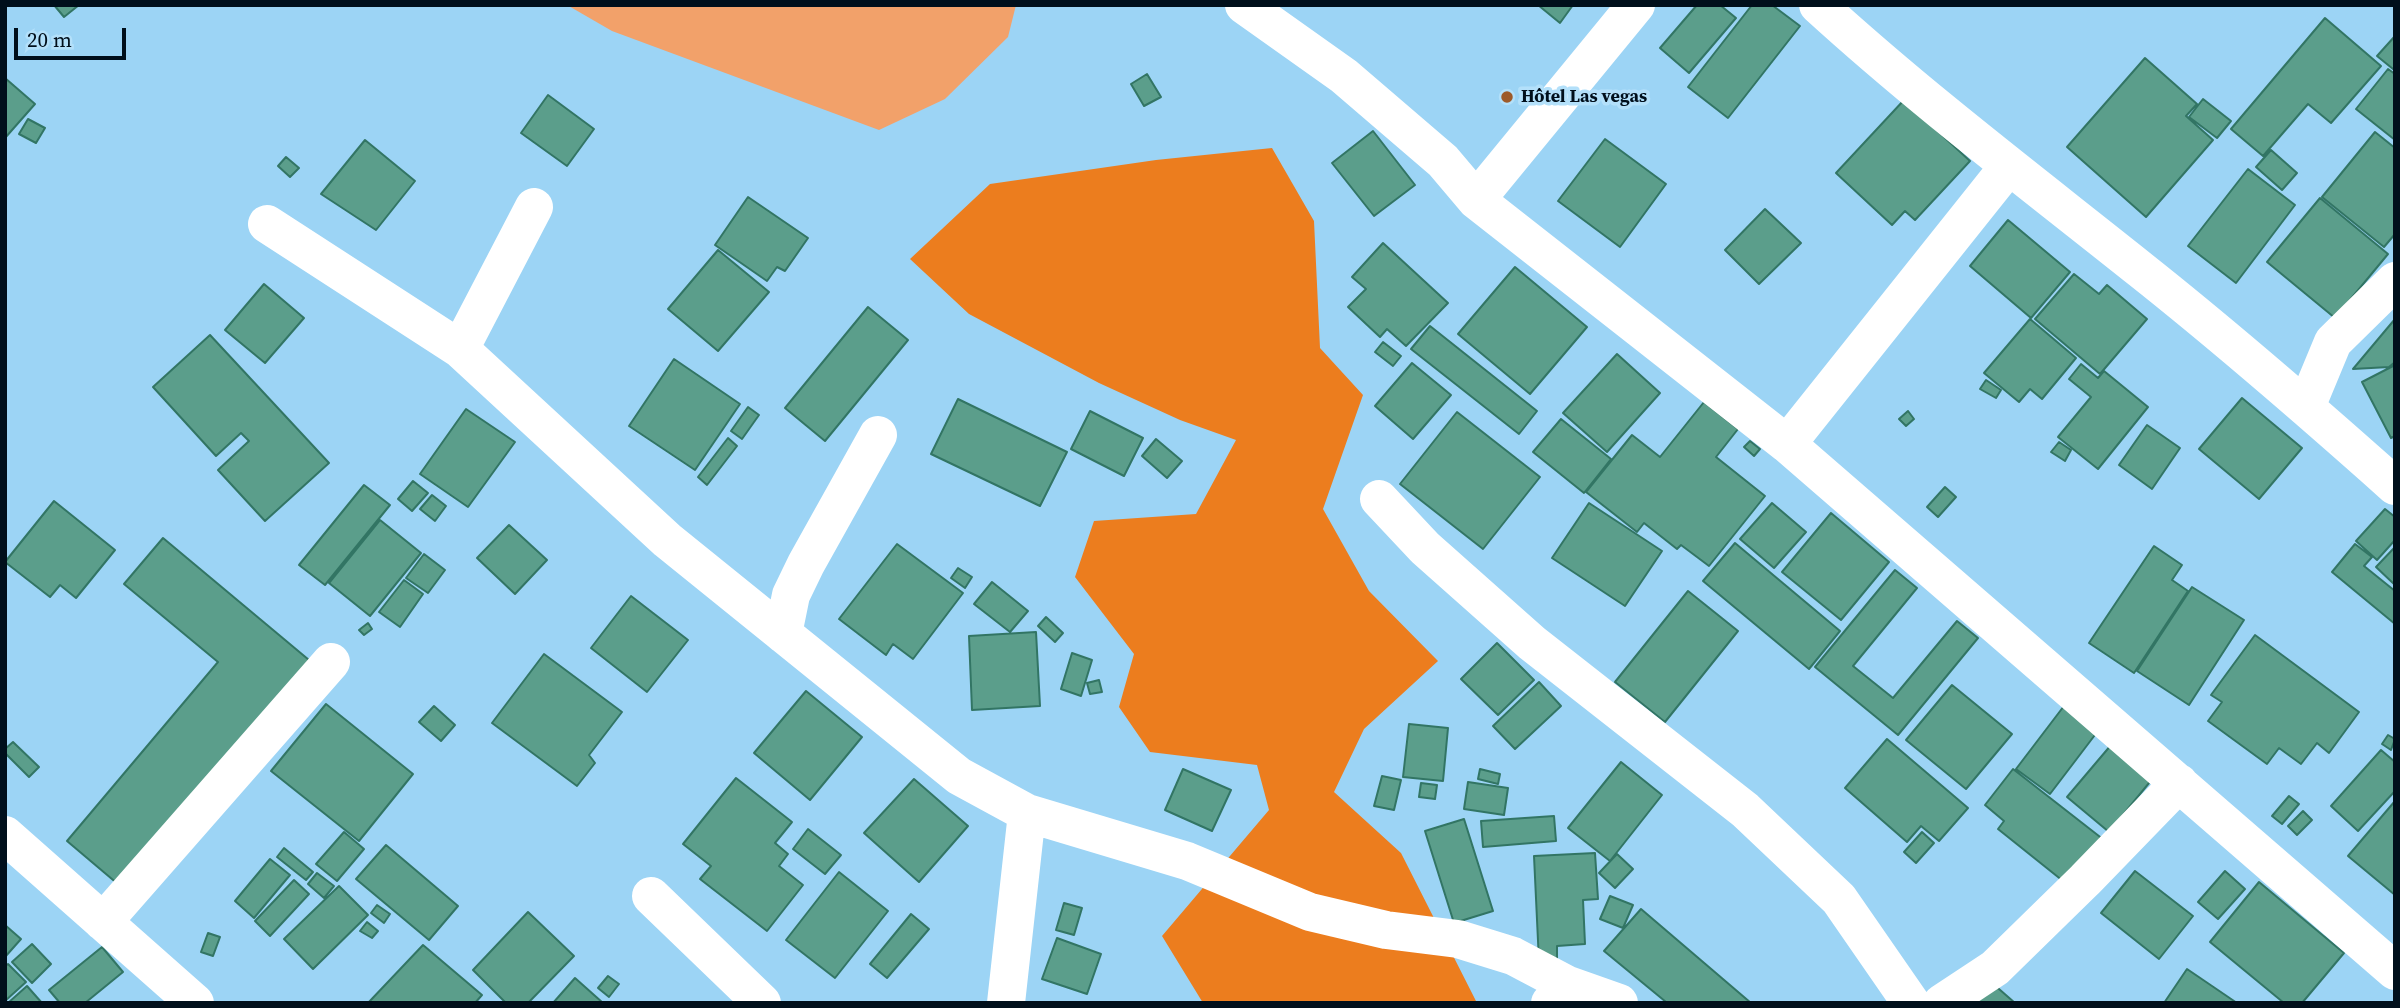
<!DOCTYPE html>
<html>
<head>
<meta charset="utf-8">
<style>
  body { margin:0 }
  #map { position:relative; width:2400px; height:1008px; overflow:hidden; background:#9cd4f5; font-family:"Source Serif 4",serif }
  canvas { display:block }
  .frame { position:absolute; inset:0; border:7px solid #000f1b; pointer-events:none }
  .scale { position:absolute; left:14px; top:28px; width:112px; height:32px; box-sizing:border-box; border:4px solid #000f1b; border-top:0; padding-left:9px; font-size:21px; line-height:24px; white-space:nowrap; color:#000f1b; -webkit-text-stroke:5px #b3e0fa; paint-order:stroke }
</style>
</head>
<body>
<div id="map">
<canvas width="2400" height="1008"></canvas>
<div class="frame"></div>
<div class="scale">20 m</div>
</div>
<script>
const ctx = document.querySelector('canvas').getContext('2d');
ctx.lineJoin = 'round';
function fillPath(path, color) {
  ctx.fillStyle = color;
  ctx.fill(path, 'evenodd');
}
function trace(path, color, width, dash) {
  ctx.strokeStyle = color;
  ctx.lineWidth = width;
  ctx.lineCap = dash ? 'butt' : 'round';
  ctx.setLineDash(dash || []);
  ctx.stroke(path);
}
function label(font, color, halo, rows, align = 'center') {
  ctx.font = font + ' "Source Serif 4",serif';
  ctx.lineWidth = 7;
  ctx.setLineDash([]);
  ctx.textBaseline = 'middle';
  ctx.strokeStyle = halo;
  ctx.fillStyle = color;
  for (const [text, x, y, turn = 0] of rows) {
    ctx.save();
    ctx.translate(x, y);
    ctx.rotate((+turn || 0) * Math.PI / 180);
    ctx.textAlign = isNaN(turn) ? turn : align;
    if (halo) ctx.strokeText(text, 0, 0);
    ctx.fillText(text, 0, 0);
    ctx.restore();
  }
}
const green = new Path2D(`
  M567,5H1016L1008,37L945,99L879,130L612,31Z`);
const forest = new Path2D(`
  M1272,148L1314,221L1320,348L1363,395L1323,509L1369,591L1438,661L1364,729L1334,792L1401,853L1477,1003H1203L1162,936L1269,810L1257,765L1150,752L1119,707L1134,654L1075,577L1094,521L1196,514L1236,440L1180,420L1099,383L969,314L910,259L990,184L1156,160Z`);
const building = new Path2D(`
  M54,5H79L64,17Z
  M1538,5H1573L1560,23Z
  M1697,5H1720L1736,18L1689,73L1660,48Z
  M1752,5H1772L1800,26L1728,118L1688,87Z
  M2325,18L2381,66L2331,123L2308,104L2263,156L2231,129Z
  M2395,36V68L2393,69L2377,56Z
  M2145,58L2197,104L2186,116L2213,140L2146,217L2067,147Z
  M2388,69L2395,74V140L2356,109Z
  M1147,74L1161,97L1144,106L1131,84Z
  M5,78L35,104L5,138Z
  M548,95L594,129L567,166L521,133Z
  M2203,99L2231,121L2217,138L2189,117Z
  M1904,100L1970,161L1915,220L1905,211L1892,225L1836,173Z
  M28,119L45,128L36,143L19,134Z
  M1373,131L1415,185L1374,216L1332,163Z
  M2375,132L2395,148V234L2384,247L2322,197Z
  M1605,139L1666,184L1620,247L1558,201Z
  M365,140L415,181L376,230L321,194Z
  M2271,150L2297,173L2282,190L2256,167Z
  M286,157L299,168L290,177L278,166Z
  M2248,169L2295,205L2236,283L2188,246Z
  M748,197L808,238L785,271L777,267L767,281L715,245Z
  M2320,198L2388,254L2335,318L2267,262Z
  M1765,209L1801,243L1759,284L1725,250Z
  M2008,220L2070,272L2031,318L1970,266Z
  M1383,243L1448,303L1406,346L1387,329L1380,337L1348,307L1366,289L1352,277Z
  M718,250L769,292L718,351L668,309Z
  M1515,267L1587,327L1530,394L1458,334Z
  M2074,274L2099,294L2107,285L2147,319L2100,374L2035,319Z
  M264,284L304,318L265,363L225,330Z
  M868,307L908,340L825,441L785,408Z
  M2030,319L2076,358L2042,399L2030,389L2019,402L1984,373Z
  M2395,319V362L2389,367L2353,369Z
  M1430,326L1537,411L1519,434L1411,349Z
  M210,335L329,463L265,521L218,470L249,441L241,433L216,456L153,387Z
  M1383,342L1401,356L1393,366L1375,352Z
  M1617,354L1660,393L1607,452L1563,413Z
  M674,359L740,404L695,470L629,426Z
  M1412,363L1451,395L1413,439L1375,406Z
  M2081,364L2098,378L2104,371L2148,407L2098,469L2058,437L2091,397L2069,379Z
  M2395,365V436L2391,438L2362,382Z
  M1986,380L2001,390L1996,398L1980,389Z
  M2242,398L2302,448L2259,499L2199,449Z
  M958,399L1067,452L1040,506L931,454Z
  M1704,402L1738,429L1716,457L1765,496L1709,566L1681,545L1677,549L1644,523L1637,532L1586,492L1632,435L1660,457Z
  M748,407L759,415L742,439L731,431Z
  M466,409L515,442L468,507L420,474Z
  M1090,411L1143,438L1124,476L1071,449Z
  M1908,411L1914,419L1906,426L1899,419Z
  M1457,412L1540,477L1483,549L1400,484Z
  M1561,419L1611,459L1584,493L1533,452Z
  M2147,425L2180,448L2152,489L2119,465Z
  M728,438L737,446L707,485L698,477Z
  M1156,439L1182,461L1167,478L1142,456Z
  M1750,441L1760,449L1754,456L1744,447Z
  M2059,442L2071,450L2065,461L2051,452Z
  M413,481L428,493L412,511L398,499Z
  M364,485L390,505L325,585L299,565Z
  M1945,487L1956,497L1938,517L1927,507Z
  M432,495L446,506L435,521L420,509Z
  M54,501L115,550L76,598L60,585L50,597L5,562Z
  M1589,503L1662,551L1625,606L1552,558Z
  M1772,503L1806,532L1774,568L1740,539Z
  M2385,509L2395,517V540L2377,560L2356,541Z
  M1831,513L1889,562L1841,620L1782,572Z
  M380,520L421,553L370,616L329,583Z
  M509,525L547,560L515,594L477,558Z
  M163,538L309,660L119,885L67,841L218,662L124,584Z
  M1735,543L1840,631L1809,669L1703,581Z
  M897,544L963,593L913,659L893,644L886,655L839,619Z
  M2355,544L2372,557L2364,566L2395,591V624L2332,572Z
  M2154,546L2182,565L2172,580L2188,591L2134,673L2089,643Z
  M2395,547V585L2376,567Z
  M424,554L445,570L428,593L406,578Z
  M958,568L972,577L965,588L951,578Z
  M1895,570L1917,588L1853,666L1893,698L1957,621L1978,638L1898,735L1815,667Z
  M404,580L423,594L400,627L379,612Z
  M992,582L1028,611L1010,632L974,604Z
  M2192,587L2244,620L2189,705L2137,671Z
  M1688,591L1738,631L1665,722L1615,682Z
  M631,596L688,640L647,692L591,648Z
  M1046,617L1063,633L1055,642L1038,626Z
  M368,623L372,629L364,635L359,630Z
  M1036,632L1040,706L972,710L969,636Z
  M2255,635L2359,712L2329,753L2317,743L2301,764L2279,748L2267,764L2208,721L2222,702L2211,695Z
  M1497,643L1534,680L1498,715L1461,679Z
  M1072,653L1092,660L1081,696L1061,689Z
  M544,654L622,712L589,755L595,763L577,786L492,723Z
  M1099,680L1102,692L1090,694L1087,683Z
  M1539,682L1561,706L1515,749L1493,726Z
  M1952,685L2012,734L1966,789L1906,740Z
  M806,691L862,737L810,800L754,753Z
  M2067,702L2101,727L2050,794L2016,769Z
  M326,704L413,774L359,841L271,771Z
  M434,706L455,725L441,741L419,722Z
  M1409,724L1448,728L1443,781L1403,777Z
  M2388,735L2395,739L2391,750L2382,744Z
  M2117,738L2158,772L2109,832L2067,797Z
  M1887,739L1968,808L1939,841L1921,826L1907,842L1845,788Z
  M13,742L39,767L29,777L5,753V749Z
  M2381,750L2395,762V791L2358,831L2331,806Z
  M1621,762L1662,795L1610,861L1568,828Z
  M1183,769L1231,790L1212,831L1165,810Z
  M1480,769L1500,774L1498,784L1478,779Z
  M2013,769L2104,840L2068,885L1998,829L2004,821L1985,805Z
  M1382,776L1401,780L1394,810L1374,806Z
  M736,778L792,822L775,843L788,854L779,866L803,885L767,931L700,879L711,866L683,844Z
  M914,779L968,826L919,882L864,833Z
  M1468,782L1508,788L1504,815L1464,809Z
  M1421,783L1437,785L1435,799L1419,797Z
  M2289,796L2299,804L2282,824L2272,816Z
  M2395,801V895L2348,856Z
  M2303,811L2312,820L2297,835L2288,826Z
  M1554,816L1556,841L1483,847L1481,821Z
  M1464,819L1493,911L1454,923L1425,831Z
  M808,829L841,855L825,874L793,849Z
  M344,832L364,849L337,881L316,864Z
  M1922,832L1934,843L1916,863L1904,852Z
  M386,845L458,906L429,940L356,879Z
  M284,848L313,872L306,880L277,857Z
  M1595,853L1598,899L1583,900L1585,944L1557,946V961L1539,962L1534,856Z
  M1617,854L1633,869L1615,888L1599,873Z
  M270,859L290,875L254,918L235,901Z
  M2135,871L2193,916L2159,959L2101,913Z
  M2225,871L2245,889L2218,919L2198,902Z
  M839,872L888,911L835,978L786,940Z
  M317,873L334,886L324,898L308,884Z
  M294,880L309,894L270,936L255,921Z
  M2259,882L2344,953L2302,1003H2284L2210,942Z
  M339,886L368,915L313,969L284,939Z
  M1610,896L1633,905L1623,928L1600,919Z
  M1064,903L1082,908L1074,935L1056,930Z
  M377,905L390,914L384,923L371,913Z
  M1641,909L1751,1003L1666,1002L1604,951Z
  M528,912L574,956L528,1003H506L473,970Z
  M911,914L929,929L887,978L870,964Z
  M367,922L378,931L372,938L360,931Z
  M5,925L21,939L5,957Z
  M208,933L220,937L213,956L201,952Z
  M1057,938L1101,954L1087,994L1042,979Z
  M32,944L51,964L32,983L12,962Z
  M423,945L482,995L475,1003H368Z
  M102,947L123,972L85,1003H60L49,990Z
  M8,964L26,982L5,1001V966Z
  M2187,969L2237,1003H2164Z
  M608,976L619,984L609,997L598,988Z
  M575,978L603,1003H553Z
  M1991,982L2015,1003H1973Z
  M27,986L42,1003H8Z`);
const minor = new Path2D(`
  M1244,5L1344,76L1443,161L1476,200L1787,444L2395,971
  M1818,5C1921,99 2032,183 2141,270C2228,339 2312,412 2395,486
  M1476,200L1636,5
  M267,224L460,349L667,540L959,776L1027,813L1187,861L1310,912L1386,930L1458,939L1513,956L1568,985L1550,1003
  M460,349L534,207
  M2306,407L2333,342L2395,281
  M1787,444L2008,167
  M1379,499L1425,548L1532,643L1745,810L1839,899L1911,1003
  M783,634L791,595L806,564L878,435
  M5,835L195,1003
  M651,896L762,1003
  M103,922L331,662
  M1568,985L1619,1003
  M1006,1003L1027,813
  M1942,1003L1995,968L2085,880L2179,783`);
const markers = [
  [1507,97,7,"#9d5a29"]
];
const poiNames = [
  ["Hôtel Las vegas",1521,97]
];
fillPath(green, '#f2a16a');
fillPath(forest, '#ec7d1e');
fillPath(building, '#5b9e8b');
trace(building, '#327564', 2);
trace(minor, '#fff', 38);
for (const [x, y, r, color] of markers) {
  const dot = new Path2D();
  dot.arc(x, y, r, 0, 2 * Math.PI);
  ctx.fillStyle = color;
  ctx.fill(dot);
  trace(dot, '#b3e0fa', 2.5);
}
label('bold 18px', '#000f1b', '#b3e0fa', poiNames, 'left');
</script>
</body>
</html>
